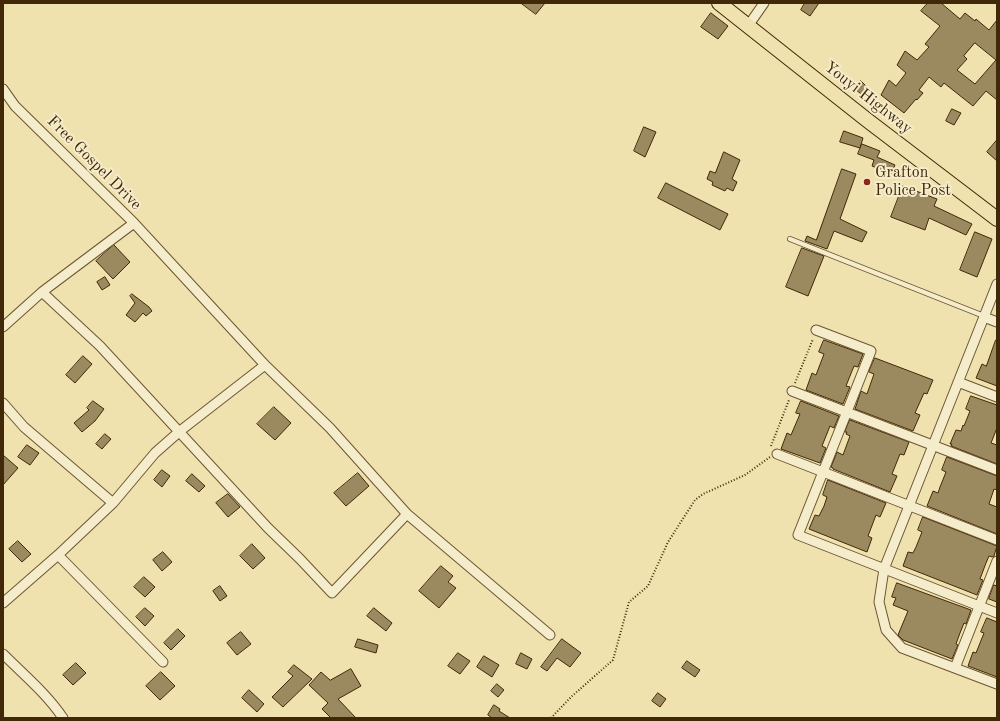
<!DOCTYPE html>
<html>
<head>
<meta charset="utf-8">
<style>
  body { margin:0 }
  #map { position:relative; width:1000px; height:721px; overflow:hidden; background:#efe2af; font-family:"Old Standard TT",serif }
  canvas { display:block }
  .frame { position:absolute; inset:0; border:4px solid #412808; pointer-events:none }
</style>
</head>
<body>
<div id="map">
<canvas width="1000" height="721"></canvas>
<div class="frame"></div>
</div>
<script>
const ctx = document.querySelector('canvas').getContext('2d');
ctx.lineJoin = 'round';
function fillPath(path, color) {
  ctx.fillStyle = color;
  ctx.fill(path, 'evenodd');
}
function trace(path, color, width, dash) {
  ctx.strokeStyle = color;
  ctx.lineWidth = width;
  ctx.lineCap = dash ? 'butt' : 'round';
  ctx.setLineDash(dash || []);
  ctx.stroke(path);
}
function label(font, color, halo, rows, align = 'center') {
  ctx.font = font + ' "Old Standard TT",serif';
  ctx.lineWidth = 4;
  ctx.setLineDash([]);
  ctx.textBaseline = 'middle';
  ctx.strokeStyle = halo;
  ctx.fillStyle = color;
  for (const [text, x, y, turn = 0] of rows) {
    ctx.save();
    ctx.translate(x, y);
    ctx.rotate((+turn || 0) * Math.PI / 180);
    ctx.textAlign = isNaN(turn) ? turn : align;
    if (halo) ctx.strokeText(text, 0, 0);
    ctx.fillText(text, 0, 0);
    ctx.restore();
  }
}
const building = new Path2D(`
  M521,3H545L536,14Z
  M805,3H819L810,16L801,10Z
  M928,3H941L960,19L965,13L975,21L976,19L989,30L997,20V100L986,91L973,106L944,83L941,87L929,77L919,90L923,93L917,100L916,99L904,113L881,95L889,80L896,86L906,73L897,65L905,51L917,60L929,47L925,44L940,26L921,11ZM975,43L996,60L975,84L957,70L967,59L964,56Z
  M711,13L728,26L718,39L701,27Z
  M861,81L867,87L861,94L854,88Z
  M952,109L961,113L954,125L946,121Z
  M644,127L656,132L645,157L634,151Z
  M844,131L863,138L860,148L840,142Z
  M997,140V161L987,152Z
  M862,144L880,151L877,157L895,165L891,174L872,166L874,160L858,154Z
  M724,152L740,160L732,179L737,182L733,191L727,188L725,191L712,185L713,182L707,179L710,171L715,173Z
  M842,169L856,174L840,219L867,232L862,242L834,231L827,249L805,241L807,236L816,240Z
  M666,183L728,214L720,230L658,198Z
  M903,186L937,199L934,206L972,224L966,235L929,218L925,230L891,217Z
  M975,232L992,239L977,277L960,270Z
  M114,245L130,262L113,279L96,261Z
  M802,248L824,256L808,296L786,287Z
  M105,277L110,285L102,290L97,282Z
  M132,294L149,307L152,311L146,316L143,313L135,322L126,315L135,303L130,296Z
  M824,340L863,354L858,367L854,366L846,386L850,387L843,404L806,390L812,373L816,375L824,354L819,352Z
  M996,340H997V386L976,378L982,364L986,366Z
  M83,356L92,364L75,383L66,375Z
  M875,358L933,380L927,394L924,393L915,413L920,415L913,431L855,409L861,391L867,394L874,374L869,372Z
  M971,396L997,405V428L991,443L997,445V464L951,446L952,444H950L956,430L961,431L963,425L964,426L970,411L966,409Z
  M93,401L104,409L95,421L82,432L74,423L89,410L87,408Z
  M801,401L839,416L834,428L830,426L822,446L826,448L820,463L781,449L787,433L791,435L800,414L796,413Z
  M274,407L291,423L275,440L257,424Z
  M850,420L909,442L904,455L900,454L892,474L897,476L890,492L833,469V468L831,467L837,452L843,455L850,436L846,434L847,432H845Z
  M105,434L111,439L102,449L96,444Z
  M27,445L39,453L30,465L18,457Z
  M3,455L18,468L3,485Z
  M947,457L997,476V490L994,489L989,504L997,507V534L927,506L933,491L938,493L940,487L946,472L942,470Z
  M162,470L170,476L162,487L154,480Z
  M358,473L369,486L346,506L334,493Z
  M192,474L205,486L199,492L186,481Z
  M828,480L886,503L880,517L876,515L868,536L872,538L867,552L809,529L815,515L819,516L824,506L827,497L823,495Z
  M228,494L240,507L228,517L216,503Z
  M923,517L997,546L994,556L992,557L989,556L986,563L980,579L983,580L977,595L903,566L908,552L913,553L916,547L922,532L918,530Z
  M18,541L31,554L22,562L9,549Z
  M252,544L265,558L253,569L240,556Z
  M163,552L172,562L162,571L153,560Z
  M441,566L453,576L448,582L456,588L439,608L419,591Z
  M144,577L155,587L145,597L134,587Z
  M897,583L971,610L966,624L964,623L960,633L956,644L958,645L952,659L903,640L898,635L908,611L893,605L896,598L892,597Z
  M994,585L997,586V602L989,599Z
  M220,586L227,596L220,601L213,591Z
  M145,608L154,616L145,626L136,617Z
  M374,608L392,623L386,631L367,616Z
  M987,618L997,622V677L968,666L973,652L976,653L984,633L981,632Z
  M178,629L185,636L171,650L164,643Z
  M241,632L251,644L237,655L227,643Z
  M358,639L378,645L376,653L355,647Z
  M562,639L581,653L570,667L557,658L547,671L541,667Z
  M458,653L470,661L460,674L448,666Z
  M521,653L532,659L527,669L516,664Z
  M484,656L499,665L492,677L477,667Z
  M687,661L700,670L695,677L682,668Z
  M76,663L86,673L73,685L63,675Z
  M294,665L312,679L283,707L272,697L293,676L288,672Z
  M351,669L361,686L338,699L356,718H331L322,709L328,703L309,685L321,672L330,680Z
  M161,672L175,686L160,700L146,686Z
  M497,684L504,690L498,697L491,691Z
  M249,690L264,704L257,712L242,698Z
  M658,693L666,699L660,707L652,701Z
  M494,705L500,709L499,711L510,718H492L488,715Z`);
const path = new Path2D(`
  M795,383L813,339
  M771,446L789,400
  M551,718L571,697L613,660L629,602L648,586L668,542L695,500L703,494L745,475L770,457`);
const service = new Path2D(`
  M790,239L984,316`);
const minor = new Path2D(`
  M748,26L764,3
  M3,89L15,106L134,223L42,292L3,327
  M134,223L265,365L330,428L407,514L550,635
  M997,284L884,569L879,602L886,630L902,648L997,684
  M42,292L100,346L268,528L300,559L332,593L407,514
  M984,317L997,322
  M816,330L871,351L798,535L997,613
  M958,382L997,397
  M792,391L997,470
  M3,403L24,427L113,503
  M777,454L997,540
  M58,555L163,662
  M3,603L58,555L113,503L155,453L180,431L265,365
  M3,654C24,675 47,694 63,718
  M955,668L997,561`);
const primary = new Path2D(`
  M719,3L867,120L997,219`);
const markers = [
  [867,182,4,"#8f2418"]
];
const streetNames = [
  ["Youyi Highway",868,98,38],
  ["Free Gospel Drive",94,163,45]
];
const poiNames = [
  ["Grafton",875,173],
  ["Police Post",875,191]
];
fillPath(building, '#9b895f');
trace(building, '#412808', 1);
trace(service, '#6c5632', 6);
trace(minor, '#6c5632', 11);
trace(primary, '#412808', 16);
trace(path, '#412808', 2, [1, 2]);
trace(service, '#f5eccb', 4.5);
trace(minor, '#f5eccb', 9);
trace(primary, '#efe2af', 14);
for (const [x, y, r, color] of markers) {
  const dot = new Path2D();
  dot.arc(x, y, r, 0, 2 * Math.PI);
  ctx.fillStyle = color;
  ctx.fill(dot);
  trace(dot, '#f5eccb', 1.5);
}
label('16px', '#412808', '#f5eccb', streetNames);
label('16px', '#412808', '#f5eccb', poiNames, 'left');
</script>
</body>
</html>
